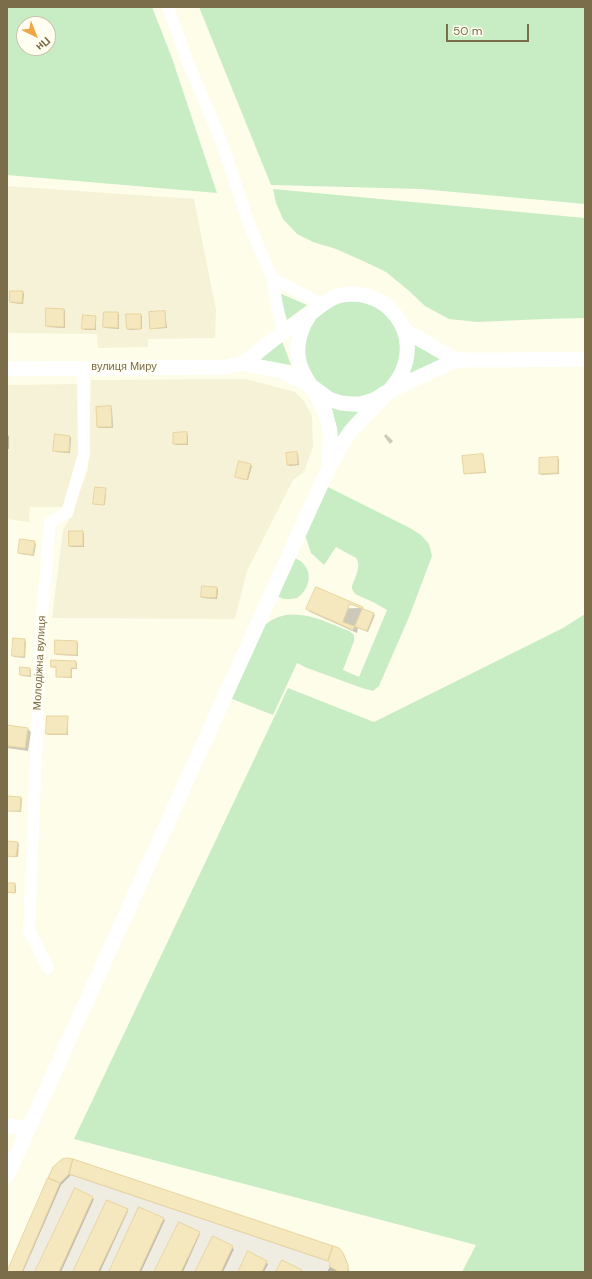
<!DOCTYPE html>
<html>
<head>
<meta charset="utf-8">
<style>
  body { margin:0 }
  #map { position:relative; width:592px; height:1279px; overflow:hidden; background:#fefde9; font-family:"DM Sans",sans-serif }
  canvas { display:block }
  .frame { position:absolute; inset:0; border:8px solid #7b6c4a; pointer-events:none }
  .north { position:absolute; left:16px; top:16px; width:40px; height:40px; box-sizing:border-box; background:#fffef1; border:1px solid #cac4ae; border-radius:50%; rotate:137deg; font-size:11px; font-weight:700; line-height:16px; text-align:center; color:#7b6c4a }
  .north::after { content:''; display:block; margin:auto; width:14px; height:18px; background:#efa647; clip-path:polygon(50% 0,100% 100%,50% 72%,0 100%) }
  .scale { position:absolute; left:446px; top:24px; width:83px; height:18px; box-sizing:border-box; border:2px solid #7b6c4a; border-top:0; padding-left:5px; font-size:12px; line-height:14px; white-space:nowrap; color:#7b6c4a; -webkit-text-stroke:3px #fffef1; paint-order:stroke }
</style>
</head>
<body>
<div id="map">
<canvas width="592" height="1279"></canvas>
<div class="frame"></div>
<div class="north">Пн</div>
<div class="scale">50 m</div>
</div>
<script>
const ctx = document.querySelector('canvas').getContext('2d');
ctx.lineJoin = 'round';
function fillPath(path, color) {
  ctx.fillStyle = color;
  ctx.fill(path, 'evenodd');
}
function trace(path, color, width, dash) {
  ctx.strokeStyle = color;
  ctx.lineWidth = width;
  ctx.lineCap = dash ? 'butt' : 'round';
  ctx.setLineDash(dash || []);
  ctx.stroke(path);
}
function label(font, color, halo, rows, align = 'center') {
  ctx.font = font + ' "DM Sans",sans-serif';
  ctx.lineWidth = 3;
  ctx.setLineDash([]);
  ctx.textBaseline = 'middle';
  ctx.strokeStyle = halo;
  ctx.fillStyle = color;
  for (const [text, x, y, turn = 0] of rows) {
    ctx.save();
    ctx.translate(x, y);
    ctx.rotate((+turn || 0) * Math.PI / 180);
    ctx.textAlign = isNaN(turn) ? turn : align;
    if (halo) ctx.strokeText(text, 0, 0);
    ctx.fillText(text, 0, 0);
    ctx.restore();
  }
}
const residential = new Path2D(`
  M7,186L194,199L216,310L215,338L148,339V347L98,348L97,334L7,333Z
  M246,379L295,392L304,401L312,416L313,447L304,472L293,480L247,571L235,619L52,618L63,530L71,516L88,469L91,380Z
  M79,384L80,450L65,507H30L29,522L7,519V385Z`);
const industrial = new Path2D(`
  M68,1158L333,1246L339,1248L343,1253L348,1265L349,1271L7,1272L50,1173L57,1163Z`);
const green = new Path2D(`
  M7,7H152L172,58L217,193L7,175ZM24,24H48V48H24Z
  M199,7H585V204L421,189L271,185Z
  M273,189L585,218V318L545,319L477,322L449,319L425,306L408,290L386,272L363,261L336,249L313,242L297,234L283,219L276,203Z
  M279,293L307,305L287,320Z
  M350,298L384,310L399,331L401,360L392,379L383,388L359,399L330,395L307,373L302,338L322,307Z
  M282,341L291,365L260,360Z
  M413,344L443,359L410,374Z
  M332,408L361,412L339,441Z
  M324,485L410,528L421,535L429,544L432,556L409,617L379,686L373,691L362,688L307,668L297,663L273,715L227,697L264,626C289,603 321,620 349,631L354,635V641L343,670L359,677L387,610L375,603L355,594L352,589V586C355,578 362,565 356,558L336,547L324,565L311,553L305,535Z
  M295,558C314,566 312,588 297,598C288,600 281,600 274,593Z
  M585,614V1272H462L476,1245L74,1139L288,688L374,722L563,628Z`);
const shadow = new Path2D(`
  M23,292L24,294L23,304L12,303L11,302Z
  M47,309L64,310L65,311V328L48,327L47,326Z
  M164,312L165,313L167,328L152,329L151,328Z
  M105,313H118L119,315V329L106,328L104,327Z
  M140,315L142,316V329L129,330L128,328Z
  M95,317L96,318V330H85L83,328Z
  M111,407L112,409L113,428H99L98,427Z
  M186,433L188,435V445H176L174,444Z
  M386,434L393,441L390,444L384,436Z
  M7,435L9,436V449H7Z
  M70,437L71,438L70,453L56,452L54,450Z
  M297,453L298,454L299,465L289,466L288,464Z
  M483,455L484,457L486,473L466,474L465,473Z
  M557,458L559,459V474L542,475L540,474Z
  M250,465L252,466L248,480L238,478Z
  M105,489L106,490L105,505H96L94,503Z
  M83,532L84,534V547H71L70,546Z
  M34,542L36,544L34,556L20,554L19,552Z
  M217,588L218,590L217,599L203,598L202,597Z
  M362,608L375,615L368,632L358,628L357,633L310,612L307,609Z
  M25,640L26,642L25,658L14,657L13,656Z
  M77,642L78,643V656L57,655L56,654Z
  M75,662L77,663V669H72V678L59,677L57,676V668L52,667Z
  M21,668L30,669L31,670V677L22,676L21,675Z
  M67,717L68,719V735H48L47,733Z
  M7,726L28,729L31,732L28,751L7,748Z
  M7,797L21,798L22,799L21,812L7,811Z
  M7,842L18,843L19,844L18,857L7,856Z
  M7,884H15L16,886V893H7Z
  M58,1164L340,1251L347,1261L349,1272H327L332,1263L330,1262L71,1175L61,1185L23,1272H7Z
  M75,1189L94,1199L61,1272H36Z
  M140,1208L165,1220L141,1272H110Z
  M127,1210L128,1211L100,1272H74Z
  M199,1233L200,1234L183,1272H156Z
  M213,1238L234,1249L223,1272H196Z
  M249,1252L268,1264L264,1272H239Z`);
const building = new Path2D(`
  M10,291H23L22,303L10,302Z
  M46,308L64,309V327L46,326Z
  M165,311L166,327L150,329L149,312Z
  M104,312H118V328L103,327Z
  M126,314H141V329H127Z
  M83,315L96,316L95,329H82Z
  M111,406L112,427H97L96,407Z
  M187,432V444H173V433Z
  M55,434L70,436L69,452L53,451Z
  M297,452L298,464L287,465L286,453Z
  M483,454L485,472L464,474L462,456Z
  M558,457V473L539,474V458Z
  M239,461L251,464L247,480L235,477Z
  M95,487L106,488L104,505L93,504Z
  M69,531H83V546H69Z
  M20,539L35,541L33,555L18,553Z
  M202,586L217,587L216,598L201,597Z
  M316,587L363,607L353,630L306,609Z
  M350,604L374,613L367,631L343,622Z
  M13,638L25,639L24,657L12,656Z
  M55,640L77,641V655L55,654Z
  M51,660L76,661V668H71V677H56V667H51Z
  M20,667L30,668V676L20,675Z
  M47,716H68L67,734H46Z
  M7,725L28,728L25,748L7,746Z
  M7,796L21,797L20,811H7Z
  M7,841L18,842L16,857L7,856Z
  M7,883H15V893L7,892Z
  M68,1158L73,1159L69,1174L60,1183L48,1178L53,1167L62,1159Z
  M73,1159L333,1246L328,1261L69,1174Z
  M48,1178L60,1183L22,1272H7Z
  M75,1188L93,1197L59,1272H35Z
  M107,1200L128,1209L98,1272H73Z
  M139,1207L164,1218L139,1272H109Z
  M179,1222L200,1232L181,1272H154Z
  M213,1236L233,1246L221,1272H195Z
  M333,1246L339,1248L343,1253L348,1265V1272H339L329,1266L331,1264L328,1261Z
  M248,1251L267,1261L262,1272H238Z
  M282,1260L302,1270L301,1272H276Z`);
const minor = new Path2D(`
  M168,7L188,63L220,138L249,224L272,278L282,332
  M272,278L321,304
  M48,968L29,930L41,630L50,522L67,513L84,454L83,368`);
const tertiary = new Path2D(`
  M309,316C297,334 293,357 305,376C311,387 319,397 323,408C326,416 329,425 330,432C331,443 329,455 329,466
  M404,330L456,360
  M241,363L281,371L310,385L329,399L341,403L352,404H361L374,400L387,392L456,360H504L585,359
  M7,369L227,367C232,365 237,365 242,363C253,357 269,342 281,334C290,327 300,322 308,315C318,309 322,303 333,298C339,295 349,294 356,294C389,297 413,327 406,360C401,388 368,409 351,431C343,442 336,455 329,467L7,1176
  M7,1125L28,1130`);
const streetNames = [
  ["вулиця Миру",124,367],
  ["Молодіжна вулиця",40,663,-87]
];
fillPath(residential, '#f6f2d7');
fillPath(industrial, '#efede2');
fillPath(green, '#c8edc5');
fillPath(shadow, '#0003');
fillPath(building, '#f5e7be');
trace(building, '#e9d49e', 1);
trace(minor, '#fff', 12);
trace(tertiary, '#fff', 15);
label('11px', '#7b6c4a', '#fffef1', streetNames);
</script>
</body>
</html>
